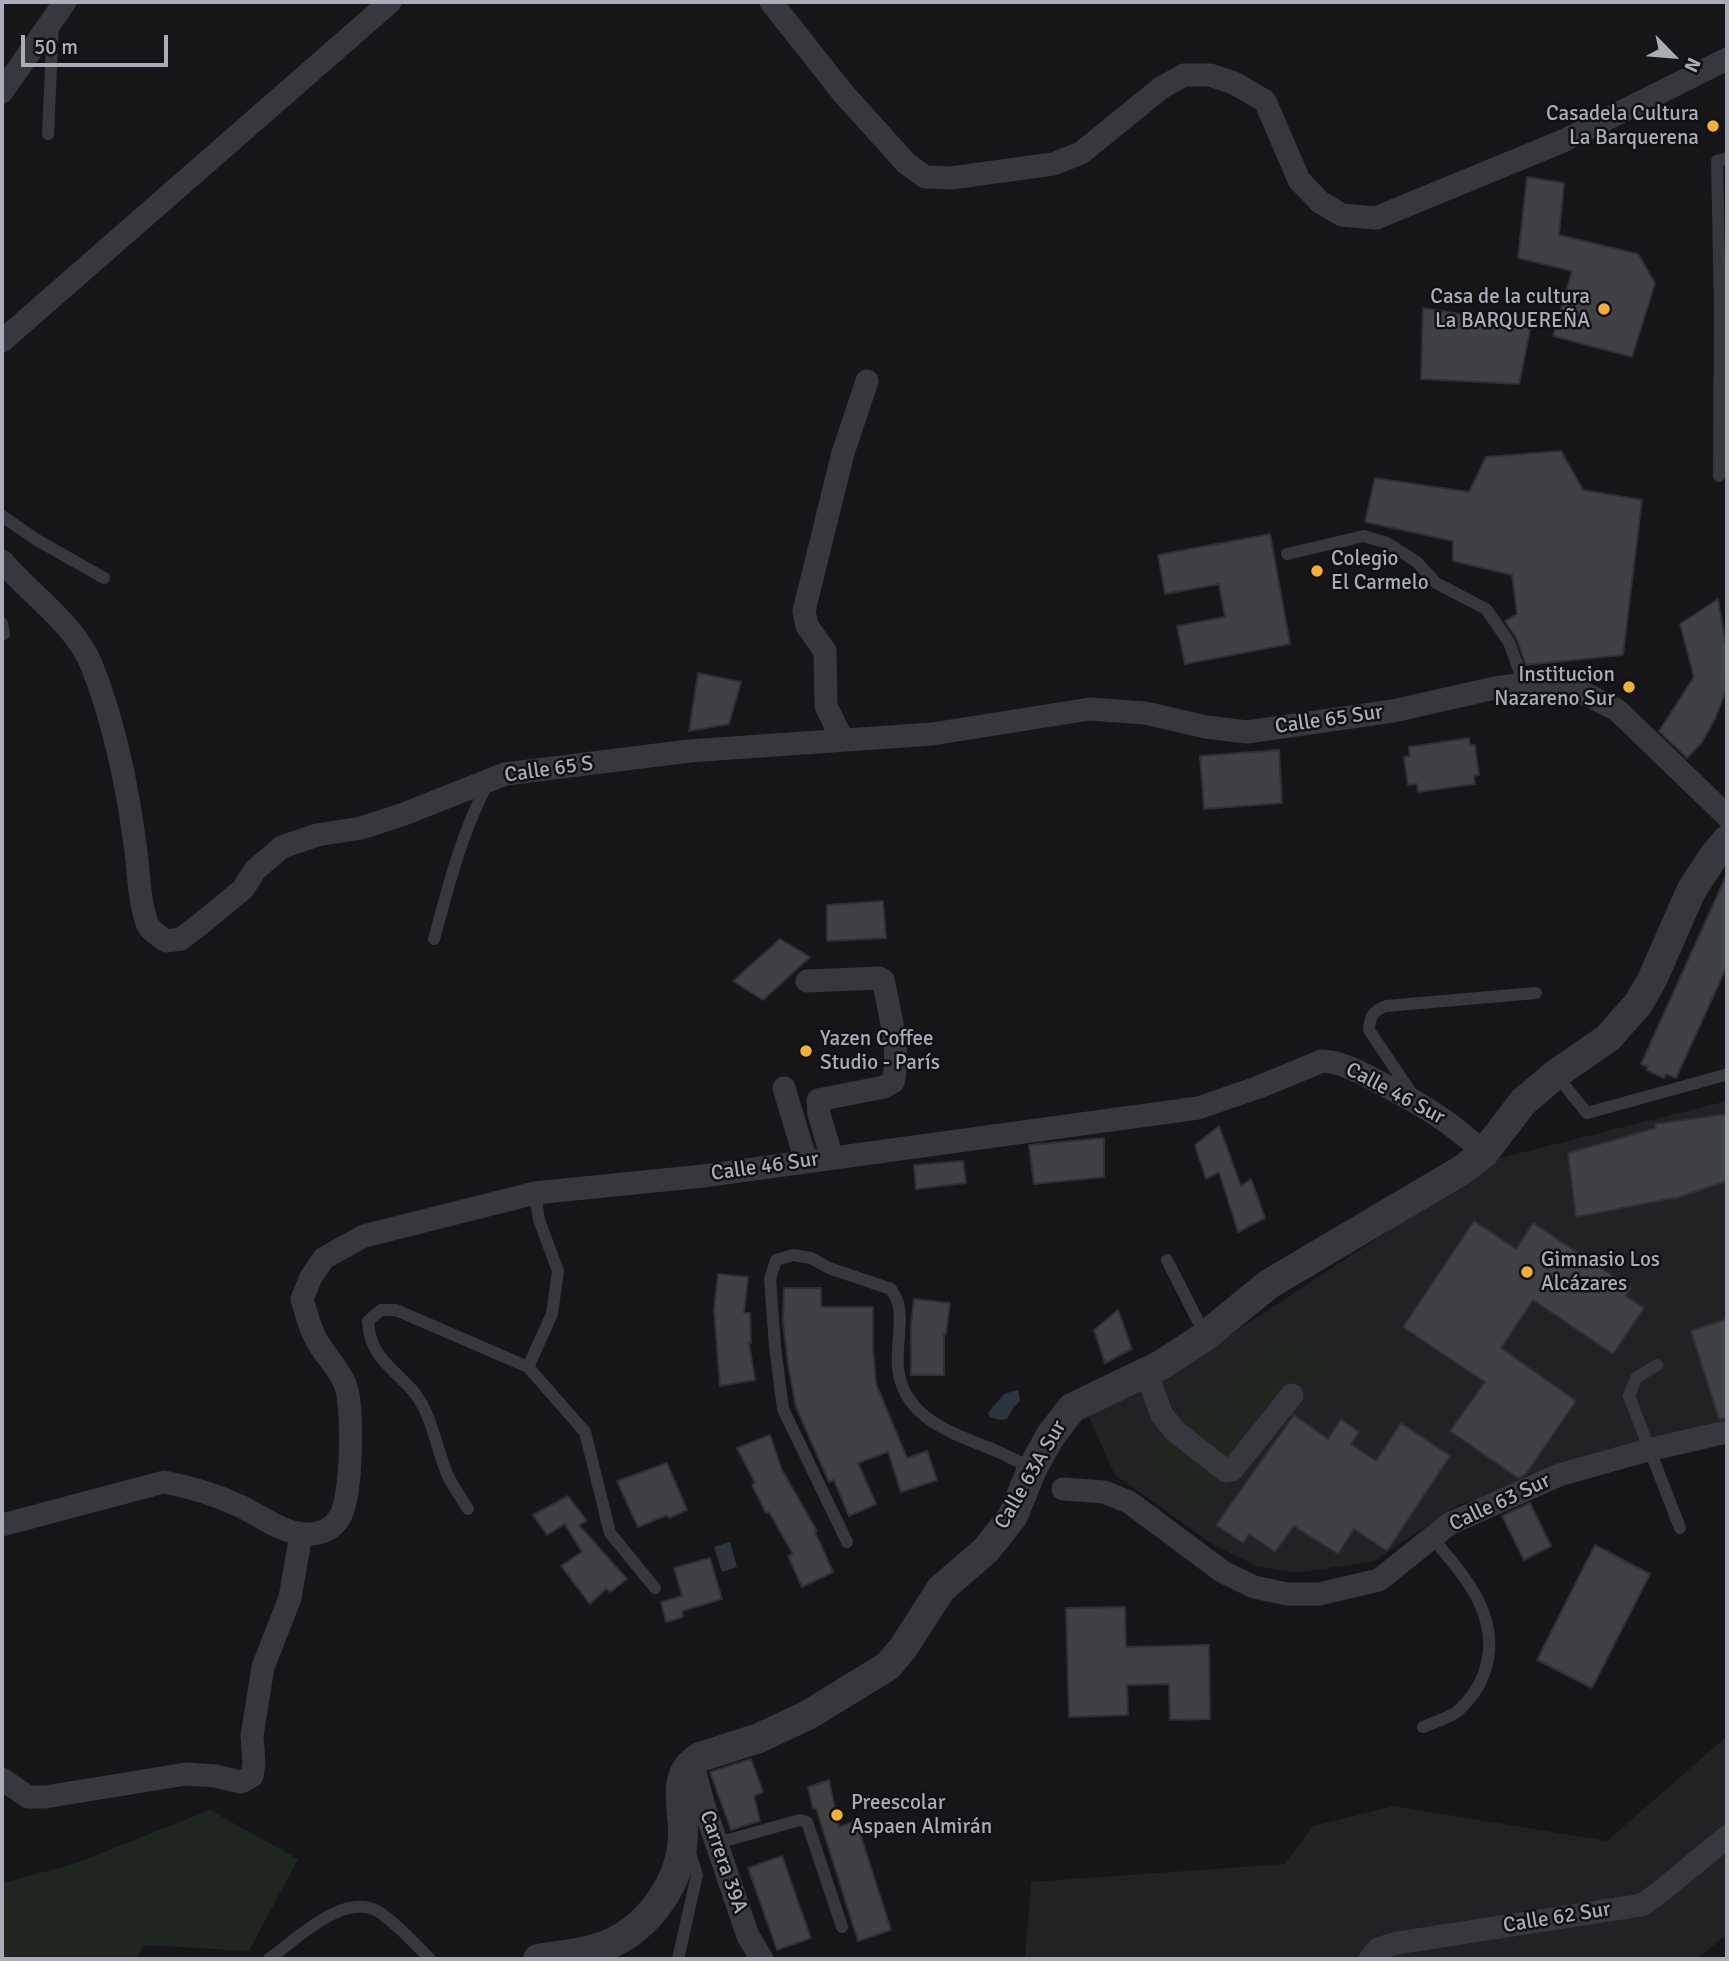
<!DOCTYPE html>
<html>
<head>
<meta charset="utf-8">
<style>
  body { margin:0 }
  #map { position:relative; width:1729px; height:1961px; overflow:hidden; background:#161618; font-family:Signika,sans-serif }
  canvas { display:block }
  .frame { position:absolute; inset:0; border:4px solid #a8adb8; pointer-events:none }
  .north { position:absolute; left:1638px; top:21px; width:70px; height:70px; -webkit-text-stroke:5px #111113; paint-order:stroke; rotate:115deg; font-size:19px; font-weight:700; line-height:28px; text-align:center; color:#a8adb8 }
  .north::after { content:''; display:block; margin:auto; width:24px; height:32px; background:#a8adb8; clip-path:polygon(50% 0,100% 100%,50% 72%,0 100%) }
  .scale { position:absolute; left:21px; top:35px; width:147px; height:32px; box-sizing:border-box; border:4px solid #a8adb8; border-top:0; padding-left:9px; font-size:21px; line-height:24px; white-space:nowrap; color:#a8adb8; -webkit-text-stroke:5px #111113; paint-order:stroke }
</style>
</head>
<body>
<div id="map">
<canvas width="1729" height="1961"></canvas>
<div class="frame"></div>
<div class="north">N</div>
<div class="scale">50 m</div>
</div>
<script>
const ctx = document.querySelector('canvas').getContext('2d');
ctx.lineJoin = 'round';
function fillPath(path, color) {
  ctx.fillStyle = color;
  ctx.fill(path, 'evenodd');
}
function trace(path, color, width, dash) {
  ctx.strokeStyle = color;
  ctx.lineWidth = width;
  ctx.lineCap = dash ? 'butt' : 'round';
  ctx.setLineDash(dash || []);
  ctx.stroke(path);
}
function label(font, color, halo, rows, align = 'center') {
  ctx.font = font + ' Signika,sans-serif';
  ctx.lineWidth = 5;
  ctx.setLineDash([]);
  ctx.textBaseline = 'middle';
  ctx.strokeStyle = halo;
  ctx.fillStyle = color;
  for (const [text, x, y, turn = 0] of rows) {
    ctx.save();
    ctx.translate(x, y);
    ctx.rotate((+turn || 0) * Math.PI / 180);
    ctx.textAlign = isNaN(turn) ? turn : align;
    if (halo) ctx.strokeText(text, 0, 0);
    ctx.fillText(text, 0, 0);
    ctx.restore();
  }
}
const built = new Path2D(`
  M1727,1101V1422L1521,1488L1460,1504L1374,1561L1297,1573L1257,1566L1215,1546L1115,1475L1088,1415L1152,1386L1500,1158Z
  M1727,1736V1934L1697,1959H1025L1031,1882L1285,1864L1313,1826L1394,1806L1607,1841Z`);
const green = new Path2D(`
  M1286,1335L1328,1368L1310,1390L1269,1357Z
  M1255,1352L1297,1385L1279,1407L1238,1374Z
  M1235,1377L1277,1410L1259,1432L1218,1399Z
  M1199,1393L1254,1438L1230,1468L1175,1423Z
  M1166,1432L1221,1477L1197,1507L1142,1462Z
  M210,1810L298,1859L249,1951L143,1945L137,1959H2V1883L74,1864Z`);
const water = new Path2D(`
  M1018,1390L1020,1401L1013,1408L1007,1419L1001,1420L990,1417L988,1414C991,1407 999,1401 1004,1394Z
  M730,1542L737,1567L722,1572L714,1547Z`);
const building = new Path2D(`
  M1527,177L1564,183L1559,235L1638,254L1655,283L1632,357L1553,336L1572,271L1518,258Z
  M1423,308L1531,326L1519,384L1421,379Z
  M1561,451L1583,490L1642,500L1623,655L1526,665L1517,639L1505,621L1517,614L1512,575L1453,561V541L1365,522L1375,478L1469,492L1486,457Z
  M1270,534L1290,644L1185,664L1177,626L1225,617L1219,584L1165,594L1158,555Z
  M1718,599L1727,652L1725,693L1715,719L1702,742L1687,758L1659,731L1694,677L1680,624Z
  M698,673L741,682L729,724L689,731Z
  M1469,738L1470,745H1475L1479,775L1474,776L1475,784L1418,792L1417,784L1408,785L1404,757L1410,756L1409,747Z
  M1279,750L1282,803L1204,809L1200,756Z
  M1727,874V966L1676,1078L1666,1074L1664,1078L1646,1070L1648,1067L1641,1064Z
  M883,901L886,938L827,941V905Z
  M780,939L810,957L763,1000L733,981Z
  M1727,1114V1181L1674,1199V1198L1576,1217L1568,1153L1656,1128L1655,1124Z
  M1219,1126L1241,1186L1251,1179L1265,1218L1238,1232L1219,1172L1206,1179L1195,1145Z
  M1104,1138V1177L1034,1184L1029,1145Z
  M963,1161L966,1183L916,1189L914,1165Z
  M1474,1221L1516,1249L1533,1223L1631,1288L1626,1296L1644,1308L1613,1354L1533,1300L1501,1348L1576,1401L1525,1475L1518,1478L1450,1431L1485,1382L1403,1327Z
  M718,1274L748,1277L744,1313H750L751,1343H749L755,1380L720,1386L714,1310Z
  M784,1288H821V1307H873V1349L876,1384L907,1458L927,1451L937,1480L901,1492L888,1452L858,1463L876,1504L849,1516L834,1480L829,1482L796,1407L788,1364L783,1322Z
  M914,1299L950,1303L946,1334H944V1375H911V1325Z
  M1118,1310L1132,1349L1105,1363L1094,1330Z
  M1727,1319V1418L1719,1419L1691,1331Z
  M1294,1415L1328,1439L1341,1419L1359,1432L1351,1444L1376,1461L1401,1423L1450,1456L1387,1551L1354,1529L1338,1554L1294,1526L1275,1552L1249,1534L1243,1543L1216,1525Z
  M770,1435L782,1470L817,1531L815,1532L833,1572L802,1587L788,1556L793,1554L769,1512L766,1513L752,1485L755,1483L737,1448Z
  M667,1463L687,1510L669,1518L667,1515L638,1527L617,1481Z
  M568,1496L587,1521L579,1525L627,1579L610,1592L606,1589L590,1604L561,1566L582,1552L565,1524L547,1535L533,1515Z
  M1530,1503L1551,1546L1524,1560L1502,1516Z
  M1595,1545L1650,1574L1592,1688L1537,1660Z
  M710,1558L722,1599L682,1611L683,1617L666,1622L661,1602L682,1596L674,1568Z
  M1125,1607L1126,1647L1209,1645L1210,1719L1170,1720L1169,1684L1127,1685L1128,1715L1069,1717L1066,1608Z
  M751,1759L763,1792L754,1796L760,1821L731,1830L710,1772Z
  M829,1780L839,1827L856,1821L891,1930L858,1941L816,1808L813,1809L808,1787Z
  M782,1856L811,1938L777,1950L748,1868Z`);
const service = new Path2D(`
  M48,134L53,23
  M1719,476L1720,310L1717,161L1727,158
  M2,516L37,540L104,578
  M1287,554L1364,536L1387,543L1417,562L1436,583L1486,609L1509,642L1524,684
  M2,623L4,634
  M434,939C449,884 462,831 489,781
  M1556,1075L1587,1113L1725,1075
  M1414,1097L1369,1030C1370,1016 1373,1011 1386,1006L1536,993
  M1167,1260L1199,1323L1204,1337
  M1657,1365L1636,1378L1629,1396L1680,1528
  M528,1367L552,1314L558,1271L539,1220L535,1193
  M468,1509C461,1498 454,1488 448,1476C436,1449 433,1415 413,1391C391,1366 370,1357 368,1321L381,1310H396L528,1367L585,1432L610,1533L655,1588
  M847,1542L783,1409L775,1346L770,1279L776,1260L793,1255L811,1258L829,1268L891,1289C893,1293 897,1299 898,1303C903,1321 896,1348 898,1368C903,1415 946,1431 984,1446C1001,1452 1017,1461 1032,1469
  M1423,1727C1434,1722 1449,1718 1458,1711C1468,1702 1478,1689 1483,1676C1505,1621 1466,1577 1432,1538
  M717,1843L800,1820L807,1822L842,1927
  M269,1959C297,1939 347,1888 382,1914C400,1927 415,1944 430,1959
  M678,1959L697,1875L688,1847`);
const minor = new Path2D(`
  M771,2L843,93L906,163L925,177L951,178L1053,164L1081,153L1161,88L1184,75H1210L1234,83L1265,101L1299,180L1320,202L1342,215L1376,218L1563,141L1727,59
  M2,92L65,2
  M2,341L390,2
  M2,561C31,595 75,624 92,666C114,722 127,784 135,844C139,870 138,897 147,923C150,931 160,936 166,941L181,939L203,922L243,889L255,870L282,847L317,835L361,828L404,814L505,774L689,751L932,734L1090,709L1145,713L1206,727L1247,732L1393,711L1495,688L1524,684L1578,690L1617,710L1727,816
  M842,739L826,706L825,651L807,626L804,611L843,453L867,381
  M807,981L879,978L883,980C889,1009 901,1053 893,1082L884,1087L818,1100L819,1114L832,1158
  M784,1088L806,1161
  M1146,1372L1162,1415L1175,1431L1226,1471L1232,1470L1292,1395
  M1063,1489L1104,1492L1129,1502L1223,1572L1254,1587L1287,1594H1319L1379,1580L1449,1524L1559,1475L1648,1450L1727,1432
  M2,1525L164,1482C191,1487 216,1495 240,1506C261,1516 280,1532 304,1534C319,1535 332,1530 340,1517C352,1497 354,1406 345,1384C339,1368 324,1355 316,1339C309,1327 306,1312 302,1299L311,1277L324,1258L364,1236L535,1193L703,1176L1198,1108L1259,1087L1322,1061C1343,1062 1359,1072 1377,1081C1420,1104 1448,1119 1484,1153
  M692,1762L704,1806L748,1936L762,1959
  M2,1779L28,1797H45L186,1774L215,1776L241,1782L252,1776L254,1763L252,1736L263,1667L290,1598L301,1534
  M1370,1959L1378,1949L1397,1943L1642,1905L1660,1892L1727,1837`);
const tertiary = new Path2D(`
  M538,1959C561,1955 585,1954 607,1945C649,1928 682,1881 683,1835C684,1806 670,1775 700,1757L759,1738L808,1715L888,1666L903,1648L941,1589L986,1550L1013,1516L1032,1469L1051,1435L1072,1408L1161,1365L1204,1337L1269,1284L1462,1170L1484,1153L1523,1102L1556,1074L1608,1038L1638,1004L1652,980L1691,891L1713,857L1727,840`);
const markers = [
  [1713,126,7,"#f2b134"],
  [1604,309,7,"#f2b134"],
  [1317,571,7,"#f2b134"],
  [1629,687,7,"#f2b134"],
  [806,1051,7,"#f2b134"],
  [1527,1272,7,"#f2b134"],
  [837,1815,7,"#f2b134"]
];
const poiNames = [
  ["Casadela Cultura",1699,114,"right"],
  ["La Barquerena",1699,138,"right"],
  ["Casa de la cultura",1590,297,"right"],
  ["La BARQUEREÑA",1590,321,"right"],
  ["Colegio",1331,559],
  ["El Carmelo",1331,583],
  ["Institucion",1615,675,"right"],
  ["Nazareno Sur",1615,699,"right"],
  ["Yazen Coffee",820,1039],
  ["Studio - París",820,1063],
  ["Gimnasio Los",1541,1260],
  ["Alcázares",1541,1284],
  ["Preescolar",851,1803],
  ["Aspaen Almirán",851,1827]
];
const streetNames = [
  ["Calle 65 Sur",1329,720,-8],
  ["Calle 65 S",549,770,-8],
  ["Calle 46 Sur",1395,1094,28],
  ["Calle 46 Sur",765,1167,-8],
  ["Calle 63A Sur",1031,1475,-60],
  ["Calle 63 Sur",1500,1503,-25],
  ["Carrera 39A",723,1862,71],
  ["Calle 62 Sur",1557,1918,-9]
];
fillPath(built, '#222225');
fillPath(green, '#1e261f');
fillPath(water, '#2c353c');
fillPath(building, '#404145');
trace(building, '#303034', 2);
trace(service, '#37383d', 12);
trace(minor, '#37383d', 23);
trace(tertiary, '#37383d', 30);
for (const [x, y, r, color] of markers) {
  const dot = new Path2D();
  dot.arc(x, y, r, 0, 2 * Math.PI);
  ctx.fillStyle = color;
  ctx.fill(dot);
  trace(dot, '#111113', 2.5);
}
label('21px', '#a8adb8', '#111113', poiNames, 'left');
label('21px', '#a8adb8', '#111113', streetNames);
</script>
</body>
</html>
